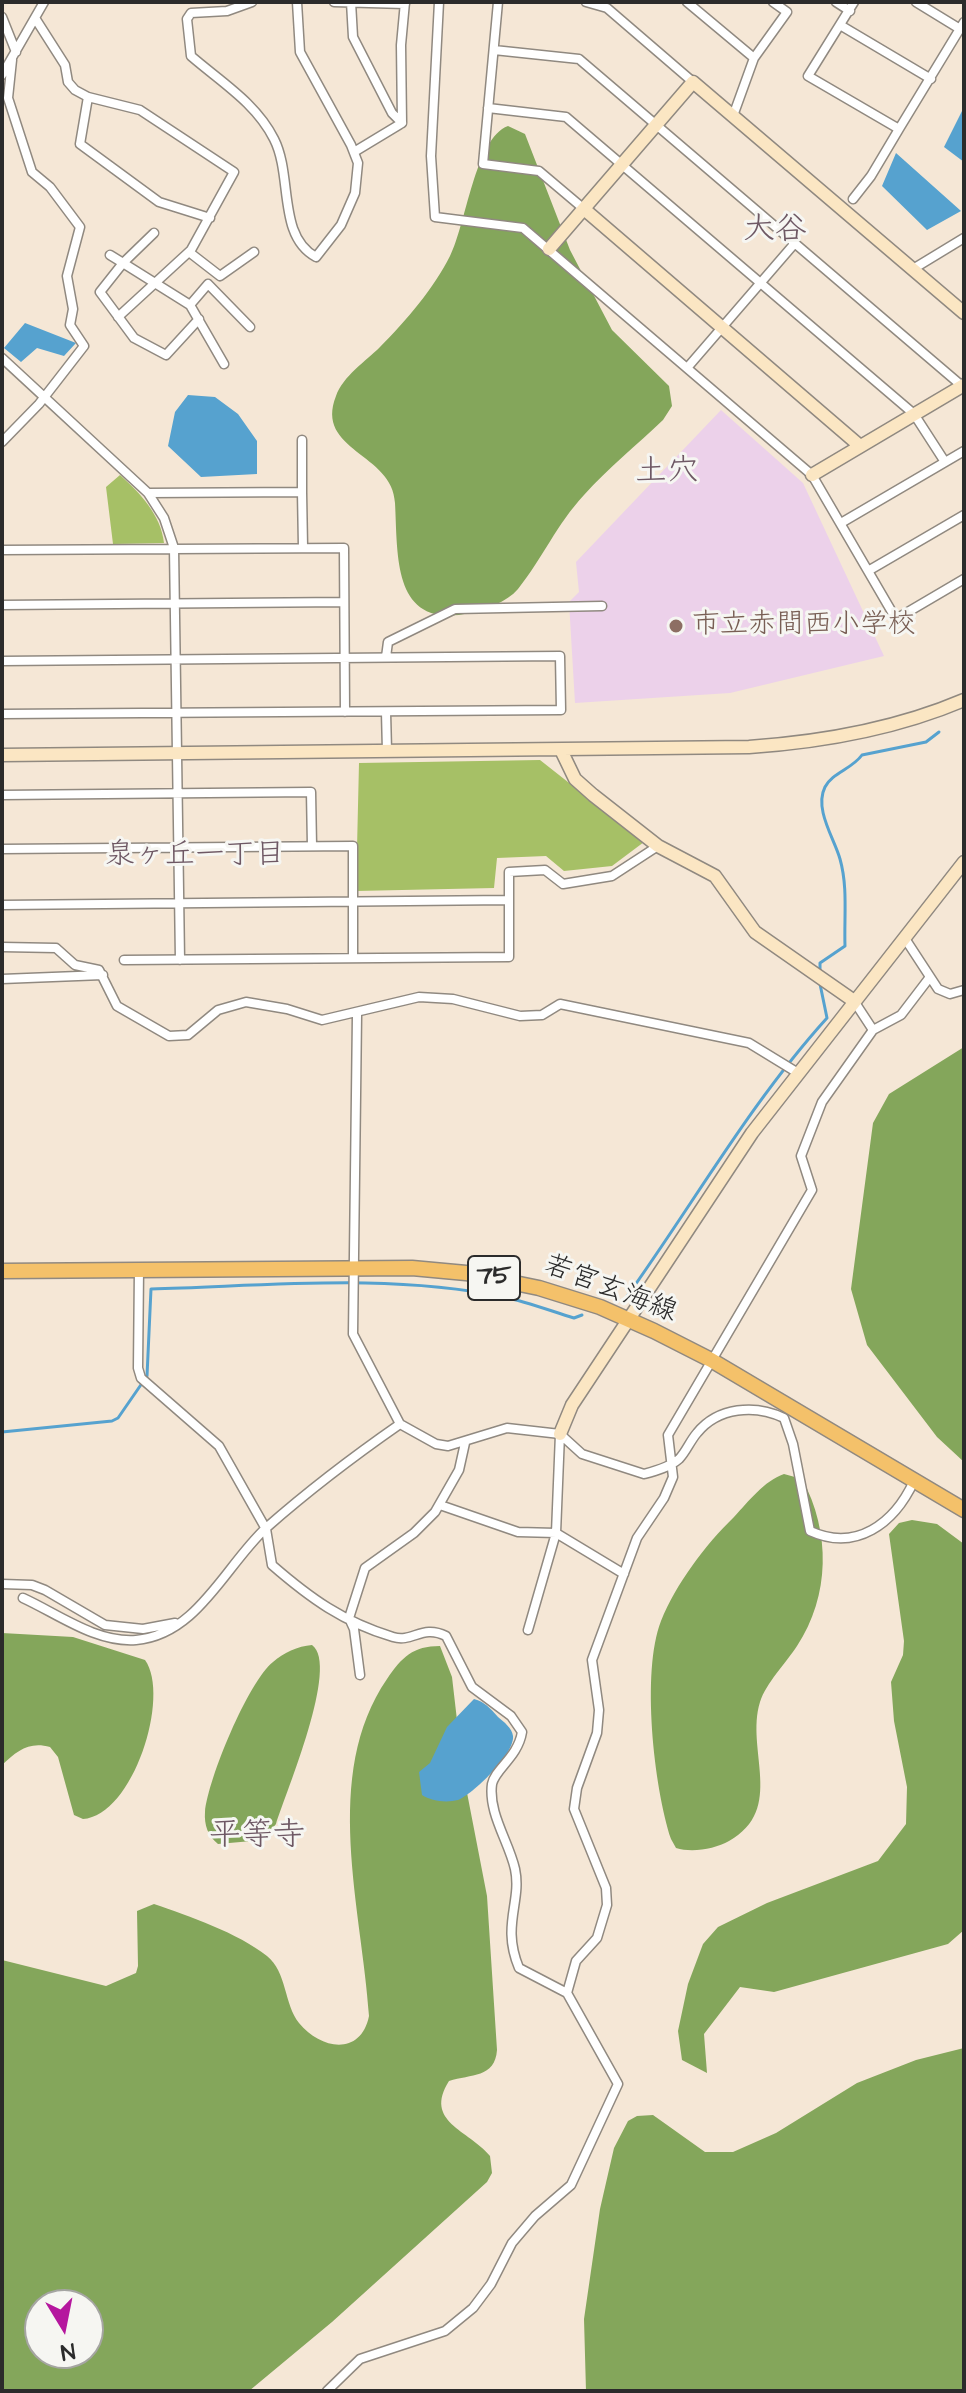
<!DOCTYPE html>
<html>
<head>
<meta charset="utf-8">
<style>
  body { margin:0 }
  #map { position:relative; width:966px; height:2393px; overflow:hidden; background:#f5e7d6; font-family:"Architects Daughter",sans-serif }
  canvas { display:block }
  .frame { position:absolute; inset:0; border:4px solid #2b2b2b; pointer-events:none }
  .north { position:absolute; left:24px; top:2289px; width:80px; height:80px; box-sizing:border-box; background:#f6f6f2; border:2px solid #a5a5a2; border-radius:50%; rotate:170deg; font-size:22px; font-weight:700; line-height:32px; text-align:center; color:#2b2b2b }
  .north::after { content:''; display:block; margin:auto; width:28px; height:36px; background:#b5179e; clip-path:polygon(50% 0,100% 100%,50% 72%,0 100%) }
</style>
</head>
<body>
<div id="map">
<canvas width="966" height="2393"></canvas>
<div class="frame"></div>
<div class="north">N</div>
</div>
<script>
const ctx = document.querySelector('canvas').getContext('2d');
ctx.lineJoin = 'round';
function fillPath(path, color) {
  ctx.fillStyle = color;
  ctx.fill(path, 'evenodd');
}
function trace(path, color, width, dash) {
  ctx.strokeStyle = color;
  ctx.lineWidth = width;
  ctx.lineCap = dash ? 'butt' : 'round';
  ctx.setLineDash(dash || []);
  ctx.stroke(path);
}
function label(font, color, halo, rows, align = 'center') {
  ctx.font = font + ' "Architects Daughter","Klee One",sans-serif';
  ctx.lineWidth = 6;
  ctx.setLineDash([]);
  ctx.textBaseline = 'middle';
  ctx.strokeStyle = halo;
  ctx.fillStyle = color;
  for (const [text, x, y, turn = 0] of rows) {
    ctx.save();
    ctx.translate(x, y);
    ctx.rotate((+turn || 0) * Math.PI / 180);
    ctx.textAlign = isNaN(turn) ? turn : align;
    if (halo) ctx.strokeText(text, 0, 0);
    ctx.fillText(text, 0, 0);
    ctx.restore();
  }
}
const built = new Path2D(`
  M721,410L803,483L884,656L730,693L575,703L569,602L579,592L576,562Z`);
const green = new Path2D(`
  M120,475C140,493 161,515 164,543L113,544L106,487Z
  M540,760L644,842L612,866L564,871L546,856L497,858L494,888L356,891L359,763Z`);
const forest = new Path2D(`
  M508,126L525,134L570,250L612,330L669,386L672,406L663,420C637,445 608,468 584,495C557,524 542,559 518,589C507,602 485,610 470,613C392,630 398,557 395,503C393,453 314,451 336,396C343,376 366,361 380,347C406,321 434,288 450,256C466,225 475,138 508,126Z
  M964,1047V1462L937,1437L867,1345L851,1289L873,1123L889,1094Z
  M784,1474L802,1479C831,1532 830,1596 797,1646C786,1663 766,1683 760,1702C745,1750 786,1809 729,1841C715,1849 692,1853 676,1848L671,1839C654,1787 641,1672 661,1621C676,1584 705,1545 734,1517C749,1501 764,1481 784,1474Z
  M912,1520L937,1524L964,1544V1930L948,1944L774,1992L740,1987L704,2034L707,2073L682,2060L678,2031L688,1984L703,1944L718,1927L767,1903L878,1861L906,1824L907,1787L894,1721L891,1682L903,1655L904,1641L889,1534L899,1523Z
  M2,1633L73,1637L145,1660C171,1696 133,1816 83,1819L74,1815L58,1757L50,1747C29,1741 17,1751 2,1765Z
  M312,1645C340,1665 286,1792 276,1824L263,1840L218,1844C208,1836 204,1825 205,1812C208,1779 248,1682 273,1662C283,1653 298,1646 312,1645Z
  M440,1646L452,1677L463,1772L487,1896L497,2050C495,2078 471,2074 449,2081C423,2122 469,2130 490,2156L492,2173L487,2182L332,2322L249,2391H2V1960L106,1986L136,1973L138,1966L137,1911L154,1904C189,1916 238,1933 267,1956C287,1972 284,2004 299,2023C321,2050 361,2056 369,2016C362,1909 321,1775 387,1679C402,1657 413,1646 440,1646ZM40,2305H88V2353H40Z
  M964,2048V2391H586L584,2319L600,2209L614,2148L628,2121L637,2116L653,2115L705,2152H733L776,2133L857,2083L916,2060Z`);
const water = new Path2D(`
  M964,107V162L944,147Z
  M896,153L961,211L927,230L882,186Z
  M25,323L76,343L64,356L37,348L21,362L4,348Z
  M188,395L215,397L238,414L257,441V474L201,477L168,446L175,412Z
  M474,1699C485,1702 490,1708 498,1717C504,1722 512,1728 513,1736C515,1754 472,1795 458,1800C446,1803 431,1801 422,1795L419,1772L430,1763L447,1727Z`);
const stream = new Path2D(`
  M820,973V963L845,946C844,917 848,887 840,859C834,838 814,809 825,787C832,773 852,769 862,755L926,742L939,732
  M623,1302C691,1208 749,1104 827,1018L820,984
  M2,1432L112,1421L118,1418L147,1376L151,1289C267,1286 389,1273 504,1297C527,1302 551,1311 574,1318L582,1315`);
const street = new Path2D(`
  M252,2L227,11L191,13L187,19L191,56C221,82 256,103 274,139C293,176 277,236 316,257L341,225L355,193L358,163L351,145L300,52L297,2
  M334,2L405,4
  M351,2L353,37L392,113L402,123
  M439,2L431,156L435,217L523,228L812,475L896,619L964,579
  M498,2L483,164L539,171L584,209
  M586,2L607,8L693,82
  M687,2L754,58
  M836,2L850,11
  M854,2L808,76L899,129L964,22
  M916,2L960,29
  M2,17L16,52
  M35,18L65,65L68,82L75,90L88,97L140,110L234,172L191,250L118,317
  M840,25L931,79
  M494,50L579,59L962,386
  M2,75L44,2
  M88,97L80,144L159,202L210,218
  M488,108L566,117L914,414L945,462
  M733,116L754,58L787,12L773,2
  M354,152L402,123L401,45L405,2
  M853,199L871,176L899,129
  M189,252L220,276L254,252
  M110,255L123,263L154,233
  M913,269L964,238
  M190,305L208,284L250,327
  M199,319L166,355L134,338L100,292L123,263L190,305L224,364
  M2,358L148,493L164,518L174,548L180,960
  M687,368L795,243
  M302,440V492
  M2,442L39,404L84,346L70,325L73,309L67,276L80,227L50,187L32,172L8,98L12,60
  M148,493L302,492L303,547
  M841,523L964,451
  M2,550L344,548L345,712
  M868,571L964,515
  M2,605L344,602
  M386,657L388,642L455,609L602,606
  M2,661L560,656L561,710L2,714
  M386,712L387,751
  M2,795L311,792L312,846
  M2,849L353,846V958
  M509,900V872L545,870L563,884L612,876L658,846
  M2,905L509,900V957L124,960
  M904,937L938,989L950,994L964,990
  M2,947L56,948L75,965L99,970L117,1006L169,1036L188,1035L218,1010L246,1002L287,1009L322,1020L419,997L453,999L520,1016L542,1015L560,1004L749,1043L798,1073
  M2,979L103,975
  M854,1001L873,1030
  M357,1015L353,1334L400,1424L436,1444L448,1446L507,1428L560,1434L582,1454L644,1474C655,1471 670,1467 679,1459C686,1452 690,1441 697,1433C718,1407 755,1404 784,1418L793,1444L810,1531C856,1552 894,1524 914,1481
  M139,1269L138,1368L141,1378L219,1446L266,1529L272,1565C310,1598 343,1622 393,1637C413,1643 422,1624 446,1636L472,1687L511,1716L522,1732C518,1757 495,1769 492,1784C488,1813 509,1842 515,1869C522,1902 501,1925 519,1968L567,1993L618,2084L571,2185L535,2216L512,2243L491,2284L473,2308L445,2331L360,2359L327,2391
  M440,1505L518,1532L556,1533L624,1574
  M2,1584L32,1585L45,1590L105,1625L143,1629L175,1623
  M23,1598C58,1614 96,1643 136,1640C197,1635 225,1566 266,1528C308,1491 354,1456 400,1424
  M528,1630L556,1533L560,1434
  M360,1675L354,1629L349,1618L365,1568L414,1533L435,1512L459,1470L465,1443
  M567,1993L576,1961L597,1938L607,1905L606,1888L574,1809L577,1788L597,1733L599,1710L592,1660L637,1538L664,1498L673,1477L668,1435L812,1190L801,1156L822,1102L873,1030L901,1015L930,977`);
const secondary = new Path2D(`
  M584,209L860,446
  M549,249L693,82L964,313
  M812,475L964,385
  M561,750L575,779L593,795L658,846L715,876L755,932L854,1001
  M2,755L749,747C822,742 896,729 964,700
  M560,1434L572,1405L752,1133L964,862`);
const primary = new Path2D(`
  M2,1271L412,1268L466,1273L539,1288L600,1307L654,1331L711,1360L964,1510`);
const markers = [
  [676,626,8,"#8d6e63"]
];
const shields = [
  [494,1278,52]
];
const shieldNames = [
  ["75",494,1278]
];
const educationNames = [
  ["市立赤間西小学校",692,626]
];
const streetNames = [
  ["若宮玄海線",610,1290,21]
];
const neighbourhoodNames = [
  ["泉ヶ丘一丁目",195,857]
];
const quarterNames = [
  ["大谷",775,231],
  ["土穴",667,473],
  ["平等寺",257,1837]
];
fillPath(built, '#ecd1ea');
fillPath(green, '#a6c066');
fillPath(forest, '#84a65b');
fillPath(water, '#56a2cf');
trace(stream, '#56a2cf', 3);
trace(street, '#908980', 11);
trace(secondary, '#908980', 15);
trace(primary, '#908980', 17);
trace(street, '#fff', 8);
trace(secondary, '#fbe6c3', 12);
trace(primary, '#f4c16a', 14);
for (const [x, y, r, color] of markers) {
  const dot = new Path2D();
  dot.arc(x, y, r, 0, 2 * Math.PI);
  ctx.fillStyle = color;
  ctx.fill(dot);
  trace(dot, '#f6f6f2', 3);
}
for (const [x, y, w] of shields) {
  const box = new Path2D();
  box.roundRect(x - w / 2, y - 22, w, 44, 6);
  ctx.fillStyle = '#f6f6f2';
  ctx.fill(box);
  trace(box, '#2b2b2b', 2);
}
label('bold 26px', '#2b2b2b', null, shieldNames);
label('28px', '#785e54', '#f6f6f2', educationNames, 'left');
label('28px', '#2b2b2b', '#f6f6f2', streetNames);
label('30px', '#6e5864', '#f6f6f2', neighbourhoodNames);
label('32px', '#6e5864', '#f6f6f2', quarterNames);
</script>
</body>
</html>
